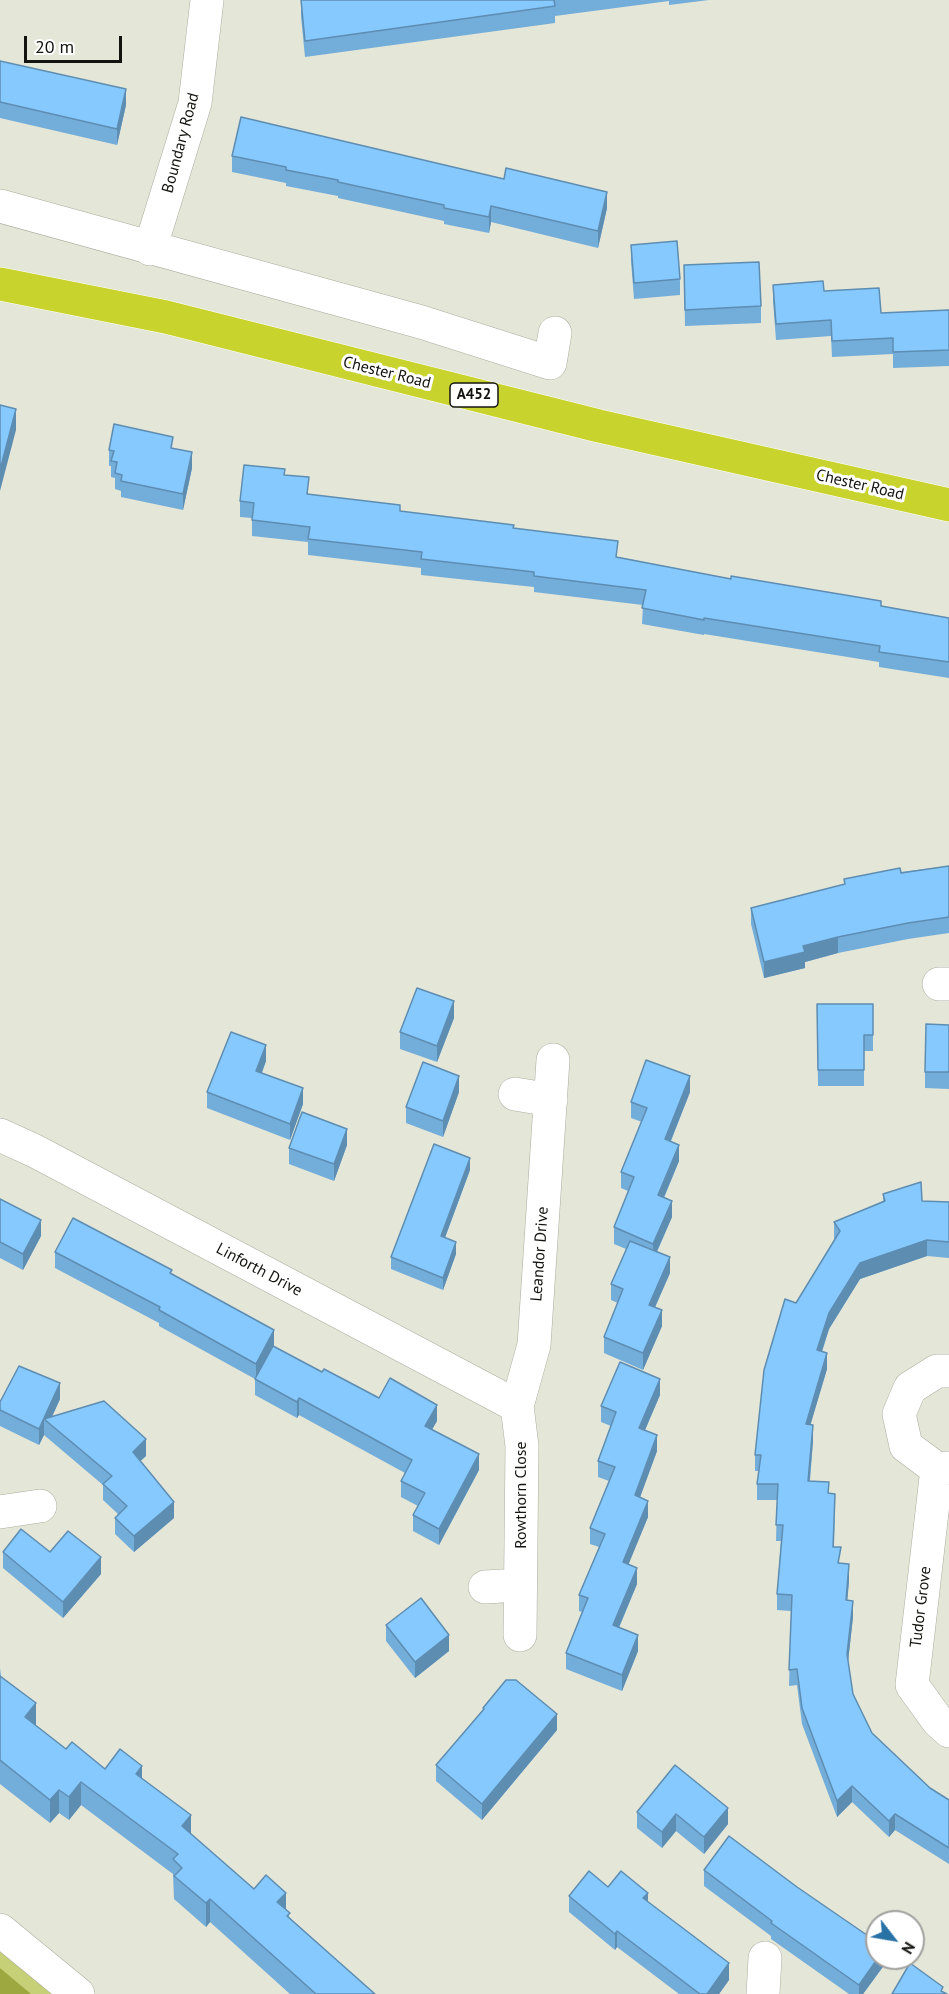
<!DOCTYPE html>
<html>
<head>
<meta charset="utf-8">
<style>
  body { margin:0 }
  #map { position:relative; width:949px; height:1994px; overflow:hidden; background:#e4e6d7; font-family:"PT Sans",sans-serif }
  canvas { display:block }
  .north { position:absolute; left:865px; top:1910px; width:60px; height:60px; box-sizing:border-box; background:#fff; border:2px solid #a1a19f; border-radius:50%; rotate:121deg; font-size:16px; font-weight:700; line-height:24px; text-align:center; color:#13140f }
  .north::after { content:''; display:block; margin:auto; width:21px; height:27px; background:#2972a6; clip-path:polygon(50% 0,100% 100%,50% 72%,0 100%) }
  .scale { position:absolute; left:24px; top:36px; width:98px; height:27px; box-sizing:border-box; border:3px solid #13140f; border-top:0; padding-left:8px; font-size:18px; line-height:21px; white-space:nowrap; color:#13140f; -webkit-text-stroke:4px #fff; paint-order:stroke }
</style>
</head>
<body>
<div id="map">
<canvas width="949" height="1994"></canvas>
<div class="north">N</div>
<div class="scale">20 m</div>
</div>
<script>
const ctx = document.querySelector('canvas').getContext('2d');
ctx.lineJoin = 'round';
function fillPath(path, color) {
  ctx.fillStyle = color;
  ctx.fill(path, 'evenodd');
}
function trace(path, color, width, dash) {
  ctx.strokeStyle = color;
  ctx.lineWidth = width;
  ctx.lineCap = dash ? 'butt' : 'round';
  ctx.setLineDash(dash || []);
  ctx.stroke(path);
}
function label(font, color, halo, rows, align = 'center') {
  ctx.font = font + ' "PT Sans",sans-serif';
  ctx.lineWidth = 6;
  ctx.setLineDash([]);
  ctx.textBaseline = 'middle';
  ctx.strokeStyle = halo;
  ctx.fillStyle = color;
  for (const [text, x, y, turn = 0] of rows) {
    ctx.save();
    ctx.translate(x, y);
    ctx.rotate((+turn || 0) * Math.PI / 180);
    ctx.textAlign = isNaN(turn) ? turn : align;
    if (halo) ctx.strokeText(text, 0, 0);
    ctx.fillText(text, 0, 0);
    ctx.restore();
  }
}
const green = new Path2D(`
  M0,1951L48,1989L53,1994H0Z`);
const forest = new Path2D(`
  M0,1968L31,1994H0Z`);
const street = new Path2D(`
  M0,206L421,322L550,363L555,333
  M150,249L195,103L207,0
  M939,984H949
  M515,1094L551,1100
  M0,1135L35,1151L517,1406
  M949,1371H937L910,1388L899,1414L906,1446L937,1469L949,1468
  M937,1469L912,1685L938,1721L949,1731
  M0,1512L40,1506
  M485,1587L520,1585
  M520,1635L522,1446L517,1406L534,1345L553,1060
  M763,1994L765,1958`);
const secondary = new Path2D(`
  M0,1930L78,1994`);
const highway = new Path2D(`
  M0,284L166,317L599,426L949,505`);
const wall = new Path2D(`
  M301,0H709L669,5V1L555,16V23L305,57L301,17Z
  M0,61L126,105L117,145L0,118Z
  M232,156L607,208L598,248L491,222L489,233L444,224V221L338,198V196L286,186V183L232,172Z
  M631,245L680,279V295L634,299L631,261Z
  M684,265L761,306V323L685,326Z
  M773,285L824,291L881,313L949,310V366L893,368V354L832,357L831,336L776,340L773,301Z
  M173,448L192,468L183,510L121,497V491L115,489V478L111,477V466H109V450Z
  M285,475L309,494L400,511L514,528L618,557L731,579L949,618V678L879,667V662L704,634V635L642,624L643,605L534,592V587L421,575V568L308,555V542L252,536V518L240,517V501Z
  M949,866V933L908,939L838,953L805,962V968L764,978L751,924V908L844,885V879Z
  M817,1004H873V1051H864V1086H818Z
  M454,1018L437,1062L400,1049V1032Z
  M949,1025V1089L925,1088V1072Z
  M266,1061L262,1073L303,1104L290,1140L207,1108V1092Z
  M459,1092L443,1137L406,1123V1107Z
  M690,1092L671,1141L679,1161L664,1198L672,1217L657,1252L670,1273L655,1307L662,1326L643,1370L604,1353V1337L618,1303L611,1300V1284L626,1249L614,1244V1227L628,1191L621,1188V1172L642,1122L631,1118V1102Z
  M347,1145L334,1181L289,1164V1148Z
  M470,1170L445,1238L456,1254L443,1290L391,1269V1257Z
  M883,1194L922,1201L949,1202V1258L927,1256L860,1279L829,1329L822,1352L827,1369L810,1425L813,1441L810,1481L829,1493L835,1510L834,1547L840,1564L849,1581L847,1600L853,1617L848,1661L853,1694L872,1733L930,1788L949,1800V1864L895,1830L889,1837L852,1802L837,1817L802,1724L797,1685L789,1686L791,1611L777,1610V1594L781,1541H776L777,1500H757V1484L759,1471H755V1455L835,1240L834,1238V1222L883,1201Z
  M0,1199L41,1236L23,1270L0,1258Z
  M55,1252L172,1274L274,1346L322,1372L379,1398L437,1421L432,1429L479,1470L439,1545L413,1531V1515L418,1506L401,1497V1481L405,1473L299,1415L297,1418L255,1395V1379L159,1326V1323L55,1268Z
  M660,1395L645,1430L657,1451L640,1497L648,1517L628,1564L637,1584L619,1628L638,1651L622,1691L566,1669V1653L582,1612L579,1611V1595L599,1547L590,1544V1528L609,1481L598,1477V1461L611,1426L601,1422V1406Z
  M60,1399L52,1417L146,1456L140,1461L174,1518L134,1552L115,1534V1518L118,1514L103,1500V1485L44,1435L39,1445L0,1426V1402Z
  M3,1552H50L101,1574L63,1618L3,1568Z
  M386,1625L449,1651L415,1678L386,1641Z
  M0,1668L1,1676L36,1726L66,1749L105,1769L142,1779L191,1834L254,1889L286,1910L290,1918L375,1994H290L210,1922L206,1927L174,1899L173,1874L81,1805L69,1820L59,1813L50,1823L0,1784Z
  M483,1708L557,1730L482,1820L436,1781V1765L483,1710Z
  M675,1765L728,1824L704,1854L676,1831L662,1848L637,1828V1812Z
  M704,1870L885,1958V1964L863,1994H849L771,1939V1936L704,1886Z
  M608,1887L648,1902L729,1980L719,1994H679L617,1947L615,1950L569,1912V1896Z`);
const shadedWall = new Path2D(`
  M126,89V105L117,145V129Z
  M607,192V208L598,248V231Z
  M491,206V222L489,233V217Z
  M16,409V430L0,491V470Z
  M192,452V468L183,510V494Z
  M838,937V953L805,962V968L764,978V962L803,946Z
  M454,1001V1018L437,1062V1046Z
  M266,1045V1061L256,1087V1071Z
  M459,1076V1092L443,1137V1121Z
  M690,1076V1092L665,1155V1139Z
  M303,1088V1104L290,1140V1124Z
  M347,1129V1145L334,1181V1164Z
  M679,1145V1161L658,1211V1195Z
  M470,1158V1170L441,1248V1236Z
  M672,1201V1217L653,1260V1244Z
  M41,1220V1236L23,1270V1254Z
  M927,1240V1256L860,1279L829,1329L817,1366V1350L829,1313L860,1263Z
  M456,1242V1254L443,1290V1278Z
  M670,1257V1273L649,1321V1305Z
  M662,1310V1326L643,1370V1353Z
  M274,1330V1346L256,1380V1364Z
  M827,1353V1369L806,1440V1424Z
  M660,1379V1395L639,1444V1428Z
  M60,1383V1399L49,1423L44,1419V1435L39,1445V1429Z
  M299,1398V1415L297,1418V1402Z
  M437,1405V1421L425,1442V1426Z
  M813,1425V1441L808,1497V1481Z
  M657,1435V1451L635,1511V1495Z
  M146,1439V1456L133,1468V1452Z
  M479,1454V1470L439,1545V1529Z
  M648,1501V1517L623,1578V1562Z
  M174,1502V1518L134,1552V1536Z
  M101,1557V1574L63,1618V1602Z
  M849,1564V1581L846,1617V1600Z
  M637,1568V1584L613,1641V1625Z
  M853,1601V1617L847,1671V1654Z
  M449,1635V1651L415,1678V1662Z
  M638,1635V1651L622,1691V1675Z
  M36,1703V1726L25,1717Z
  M557,1714V1730L482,1820V1804Z
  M142,1766V1789L136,1774Z
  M81,1782V1805L69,1820V1797Z
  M852,1786V1802L837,1817V1801Z
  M59,1790V1813L50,1823V1800Z
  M728,1808V1824L704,1854V1837Z
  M676,1814V1831L662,1848V1832Z
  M895,1814V1830L889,1837V1821Z
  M191,1815V1838L182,1826Z
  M286,1893V1916L277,1902Z
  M648,1893V1909L643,1898Z
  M210,1899V1922L206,1927V1903Z
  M617,1931V1947L615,1950V1934Z
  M878,1958H885V1964L863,1994H859V1985Z
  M729,1963V1980L719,1994H707Z`);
const building = new Path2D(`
  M301,0H554L555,6L305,41Z
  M0,61L126,89L117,129L0,102Z
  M241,117L504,179L506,168L607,192L598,231L491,206L489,217L444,208V205L338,182V180L286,170V167L232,156Z
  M677,241L680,279L634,283L631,245Z
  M759,262L761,306L685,310L684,265Z
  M823,281L824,291L879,288L881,313L949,310V350L893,352V338L832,341L831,320L776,324L773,285Z
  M0,405L16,409L0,470Z
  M114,424L173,437L171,448L192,452L183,494L121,481L122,475L115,473L117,462L111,461L114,451L109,450Z
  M244,465L285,469L284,475L309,477L307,494L400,505V511L514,525L513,528L618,541L616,557L731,579V576L881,601V606L949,618V662L879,652L880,646L704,618V620L642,608L646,590L534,576V572L421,559L422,552L308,539L310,527L252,520L254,503L240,501Z
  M949,866V917L908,923L838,937L803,946L805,952L764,962L751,908L845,884L844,879L900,868L901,873Z
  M417,988L454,1001L437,1046L400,1032Z
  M817,1004H873V1035H864V1070H818Z
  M926,1024L949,1025V1072H925Z
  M231,1032L266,1045L256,1071L303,1088L290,1124L207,1092Z
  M646,1060L690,1076L665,1139L679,1145L658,1195L672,1201L653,1244L614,1227L634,1177L621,1172L647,1108L631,1102Z
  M423,1062L459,1076L443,1121L406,1107Z
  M302,1112L347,1129L334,1164L289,1148Z
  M434,1144L470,1158L441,1236L456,1242L443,1278L391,1257Z
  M921,1182L922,1201L949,1202V1242L927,1240L860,1263L829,1313L817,1350L827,1353L806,1424L813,1425L808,1481L829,1482L828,1493L835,1494L833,1547H841L838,1563L849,1564L846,1600L853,1601L847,1654L853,1694L872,1733L930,1788L949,1800V1848L895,1814L889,1821L852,1786L837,1801L802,1708L797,1669L789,1670L792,1595L777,1594L783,1525H776L778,1484H757L761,1455H755L764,1370L785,1299L796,1303L840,1231L834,1222L885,1201L883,1194Z
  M0,1199L41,1220L23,1254L0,1242Z
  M73,1218L172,1270L170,1273L274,1330L256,1364L159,1310L160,1307L55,1252Z
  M630,1241L670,1257L649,1305L662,1310L643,1353L604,1337L623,1289L611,1284Z
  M273,1346L322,1372L324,1369L379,1398L390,1378L437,1405L425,1426L479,1454L439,1529L413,1515L425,1493L401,1481L412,1460L299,1398L297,1402L255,1379Z
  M620,1362L660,1379L639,1428L657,1435L635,1495L648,1501L623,1562L637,1568L613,1625L638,1635L622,1675L566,1653L588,1598L579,1595L605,1534L590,1528L615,1467L598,1461L616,1412L601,1406Z
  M19,1366L60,1383L39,1429L0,1410V1402Z
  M104,1401L146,1439L133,1452L174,1502L134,1536L115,1518L127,1506L103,1484L112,1476L44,1419Z
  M21,1529L50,1552L68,1531L101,1557L63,1602L3,1552Z
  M421,1598L449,1635L415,1662L386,1625Z
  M0,1676L36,1703L25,1717L66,1749L72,1742L105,1769L120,1749L142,1766L136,1774L191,1815L182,1826L254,1889L266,1875L286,1893L277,1902L290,1913L287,1916L375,1994H316L210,1899L206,1903L174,1876L182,1868L173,1859L178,1854L81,1782L69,1797L59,1790L50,1800L0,1760Z
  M506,1680H516L557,1714L482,1804L436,1765L484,1709L483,1708Z
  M675,1765L728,1808L704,1837L676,1814L662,1832L637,1812Z
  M729,1836L797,1887L877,1942L878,1958L859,1985L771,1923L772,1921L704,1870Z
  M589,1871L608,1887L621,1871L648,1893L643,1898L729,1963L707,1994H700L617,1931L615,1934L569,1896Z
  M910,1963L943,1987L941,1991L947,1994H892Z`);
const shields = [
  [474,395,48]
];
const shieldNames = [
  ["A452",474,395]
];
const streetNames = [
  ["Boundary Road",181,143,-75],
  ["Chester Road",387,373,14],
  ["Chester Road",860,485,13],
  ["Leandor Drive",540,1254,-86],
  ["Linforth Drive",259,1270,28],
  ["Rowthorn Close",521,1495,-90],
  ["Tudor Grove",921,1607,-83]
];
fillPath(green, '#c6d077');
fillPath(forest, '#9ea841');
trace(street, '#abad9f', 34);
trace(secondary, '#abad9f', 34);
trace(highway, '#fff', 34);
trace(street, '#fff', 33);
trace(secondary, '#fff', 33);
trace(highway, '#c8d42d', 33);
fillPath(wall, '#73adda');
fillPath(shadedWall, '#5e8db2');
fillPath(building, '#86c9fe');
trace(building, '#5e8db2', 1.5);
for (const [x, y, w] of shields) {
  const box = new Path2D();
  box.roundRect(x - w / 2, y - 12, w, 24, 4.5);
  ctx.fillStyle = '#fff';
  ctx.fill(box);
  trace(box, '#13140f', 1.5);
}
label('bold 15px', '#13140f', null, shieldNames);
label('16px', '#13140f', '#fff', streetNames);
</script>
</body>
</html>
